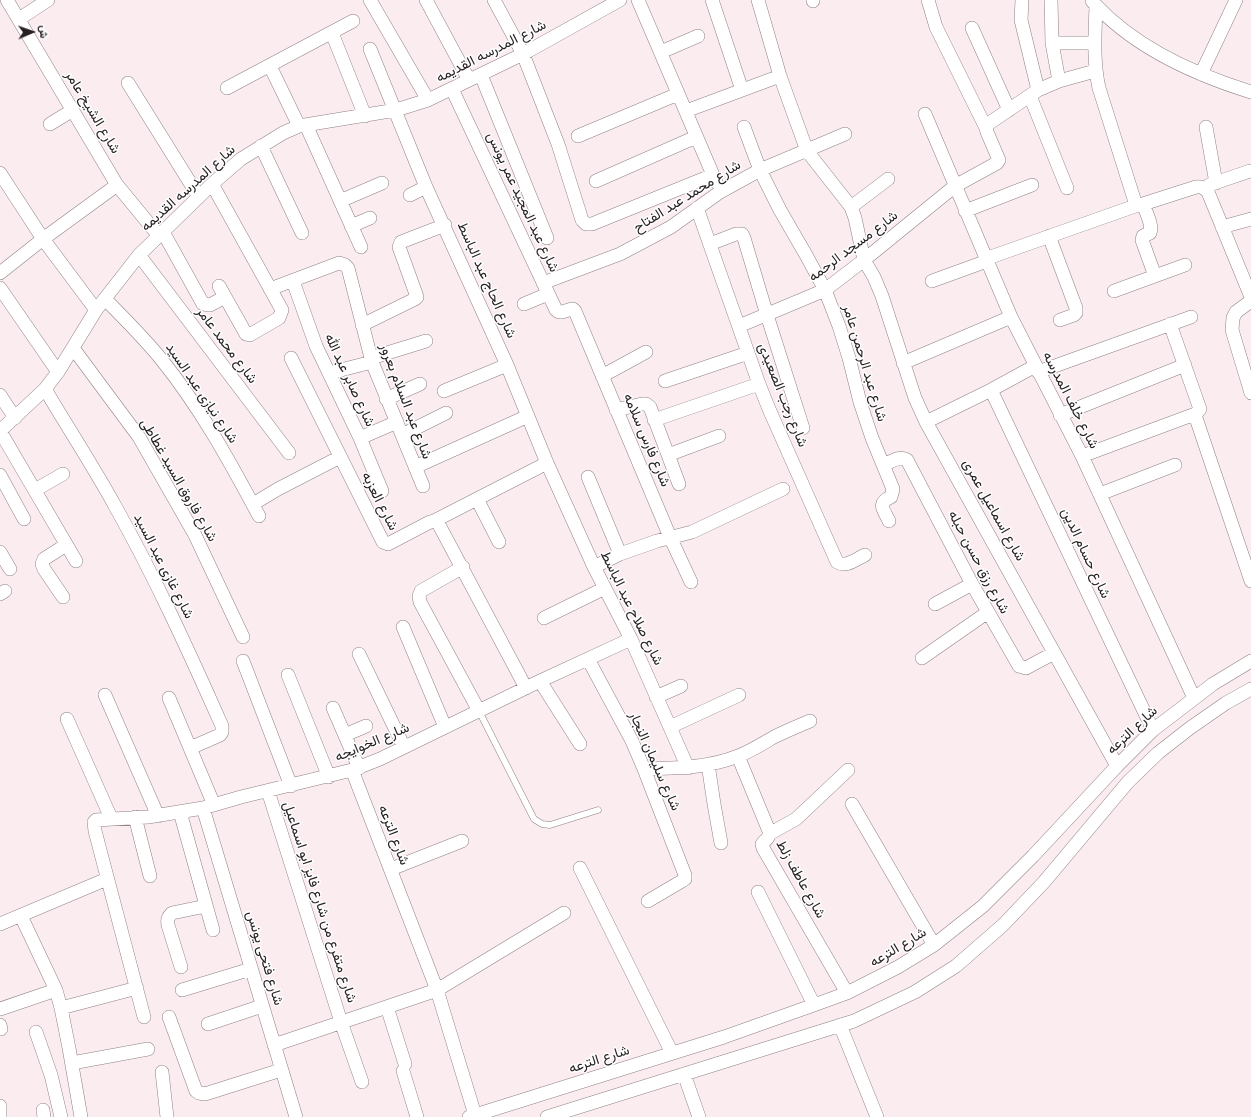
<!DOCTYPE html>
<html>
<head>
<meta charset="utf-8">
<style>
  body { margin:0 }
  #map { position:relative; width:1251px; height:1117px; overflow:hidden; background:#fbecf0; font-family:"Golos Text",Vazirmatn,sans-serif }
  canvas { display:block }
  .north { position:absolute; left:12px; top:12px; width:40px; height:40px; -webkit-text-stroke:3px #fefefe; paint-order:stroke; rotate:88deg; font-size:11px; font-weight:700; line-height:16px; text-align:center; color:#272123 }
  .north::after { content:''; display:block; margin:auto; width:14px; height:18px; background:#272123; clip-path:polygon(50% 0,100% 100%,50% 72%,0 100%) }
</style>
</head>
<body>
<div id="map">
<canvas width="1251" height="1117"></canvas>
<div class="north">ش</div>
</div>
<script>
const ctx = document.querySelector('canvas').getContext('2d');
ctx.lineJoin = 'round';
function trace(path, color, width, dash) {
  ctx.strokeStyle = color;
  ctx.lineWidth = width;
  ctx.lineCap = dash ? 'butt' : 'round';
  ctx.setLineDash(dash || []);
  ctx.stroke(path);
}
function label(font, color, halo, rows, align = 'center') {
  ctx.font = font + ' "Golos Text",Vazirmatn,sans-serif';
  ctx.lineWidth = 3;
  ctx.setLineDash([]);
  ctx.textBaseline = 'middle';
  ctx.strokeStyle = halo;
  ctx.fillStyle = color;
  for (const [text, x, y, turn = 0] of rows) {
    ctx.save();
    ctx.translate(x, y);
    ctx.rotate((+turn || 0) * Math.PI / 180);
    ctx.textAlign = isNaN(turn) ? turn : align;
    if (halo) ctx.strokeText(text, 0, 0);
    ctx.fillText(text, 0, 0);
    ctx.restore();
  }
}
const service = new Path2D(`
  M479,711L534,819L542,824L550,825L598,810`);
const minor = new Path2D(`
  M7,0L117,185L159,236
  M370,0L428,100
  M426,0L469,80
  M494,0L523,54L558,144L582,220L586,224H592L713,175
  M638,0L716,182
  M712,0L742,90
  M758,0L780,76L807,151L851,207L855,218L864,260L874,277L882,296L915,398L926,422L1117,766
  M813,0V1
  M928,0L936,27L986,128
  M1022,0L1021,20L1038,90
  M1051,0L1052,43L1059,81
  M1092,1C1133,47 1193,74 1251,92
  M1096,6C1095,34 1093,61 1099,88L1135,202L1138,205L1143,204L1196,187C1201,186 1204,188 1208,192L1251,297
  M19,19L48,0
  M972,28L1009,110
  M332,33L365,116
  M1052,43H1095
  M370,49L426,187L507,365L547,463L594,567L631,639L688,768
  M661,52L698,36
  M270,66L299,126
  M1201,74L1236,0
  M481,75L547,238
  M128,83L199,197
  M227,88L353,21
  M452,89L556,310C561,315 567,309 573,309L575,311L670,537L691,582
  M1030,96L1067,188
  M686,111L780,76
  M925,114L1011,317L1082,456L1194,698
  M50,124L73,110
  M306,125L361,247
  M744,127L760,170L780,210L806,255L825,290L839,326L849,358L860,402L872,438L893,489L891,497C876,503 884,510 889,521
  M1206,127L1216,183
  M578,136L678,94
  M261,146L302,233
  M0,173L43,239L96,310
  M596,181L696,137
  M212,184L282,310L279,318L253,333L250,335L246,334L219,286
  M1209,185L1250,171
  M410,195L426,187
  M340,201L382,183
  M1143,204C1146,213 1153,224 1150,233L1143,236L1142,240L1155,276
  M851,207L888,179
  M697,208L759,384L769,409L837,562C846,568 856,559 865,555
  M965,211L1032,185
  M351,226L370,218
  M1222,227L1251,219
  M163,232L203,304L210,305L225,297
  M1049,236L1076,308V313L1074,315L1060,320
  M710,244L736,234H742L744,238L767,315L803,428
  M139,255L289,453
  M985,259L1138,205
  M0,273L43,239L117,185
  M293,281L316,346L360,438L382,491
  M932,281L987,261
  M543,283L620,254L671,227L720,192L760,170L845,134
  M0,288L58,372
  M270,289L339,263L345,265L348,268L372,362L423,486
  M1114,291L1185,265
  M105,299C124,318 144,338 161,359C200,407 230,462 259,516
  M1251,301L1236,312L1233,318L1232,330L1251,393
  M524,304L548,294
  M1170,324L1200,409L1195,415L1251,581
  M362,325L415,299L417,297L416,294L399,247L401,242L445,225
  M739,326L825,290L864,260L955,186L997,163L999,160L987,132L986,128L988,124L1038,90L1059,81L1095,71
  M73,348L139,437L195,535L243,637
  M291,358L383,542L388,544L430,522L434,521L438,523L526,688
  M371,358L426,341
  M903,363L1011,317
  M1038,372L1191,317
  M329,373L372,362
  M602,376L646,352
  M665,381L748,353
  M45,389C68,428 93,466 115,506C155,577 189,652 222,726V732L220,735L190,748
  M991,390L1153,730
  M444,391L507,365
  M0,395L15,418
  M386,399L420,384
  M616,410L642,404H646L650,407L679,484
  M1060,415L1185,365
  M654,420L759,384
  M926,422L991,390L1035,366
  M402,435L446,413
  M360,438L397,422
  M668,455L719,436
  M1082,456L1195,414
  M883,465C891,462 900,455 907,460L972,584L1019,666L1026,668L1054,653
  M415,467L528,416
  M0,475L24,519
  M588,477L620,554
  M35,490L63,474
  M1100,494L1175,465
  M477,499L499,542
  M253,504L278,489L340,457
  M434,521L547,463
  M0,552L10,569
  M76,561L0,431L45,389L58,372L96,310L139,255L212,184L241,159L283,133L299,126L396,110L428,100L523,54L620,0
  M463,567L421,591L419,596L420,602L479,711
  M594,567L620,554L657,541L692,532L783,489
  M0,594L5,591
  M63,597L44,569L42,564L44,559L66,545
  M935,604L972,584
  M544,618L605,588
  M403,627L445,727
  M359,654L404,747
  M922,658L988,612
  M588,659L632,741L644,769L685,875V879L682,881L648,901
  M243,661L291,786
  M288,675L329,777
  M540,681L580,744
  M105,695L158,816
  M656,697L681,686
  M169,698L214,805
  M333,708L359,768
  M67,719L111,818
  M670,727L739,695
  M345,735L366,726
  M738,756L769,831C770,838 766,839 762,844L763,848L847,993
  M708,764L714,804L721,843
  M644,769C677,768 708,768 738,756C751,751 762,744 774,737C786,731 798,726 810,721
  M352,770L437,990L475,1115
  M268,791L341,1022L362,1082
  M852,804L934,945
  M203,808L296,1117
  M180,812L213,930
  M135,817L150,876
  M769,834L796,819L848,770
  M580,868L672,1053
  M391,869L462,841
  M758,892L814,1005
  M21,916L56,990L61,1008L69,1048L81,1117
  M0,924L107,879
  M181,967L168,925C167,919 168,917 172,913L206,906
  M182,990L251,969
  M387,1007L405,1064
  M61,1008L137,988
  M0,1009L56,990
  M144,1017L95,831L94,822L96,820L148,817L203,808L241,797L352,770L380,759L540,681L631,639
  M169,1017L196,1091L199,1093L205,1094L281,1070
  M208,1024L262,1006
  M0,1025L1,1029
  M840,1025L877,1117
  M36,1032L51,1075L61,1117
  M274,1045L437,990L564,913
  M72,1063L148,1049
  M403,1071L417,1117
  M162,1072L167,1117
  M684,1074L699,1117
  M0,1106V1117
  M43,1110L44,1117
  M469,1117L724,1037L814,1005L847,993L898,967L934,945L983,906L1033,856L1117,766L1153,730L1213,684L1251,661
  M547,1117L854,1021L915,992L956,966L1003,925L1044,882L1128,782L1158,753L1190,728L1226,703L1251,689`);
const streetNames = [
  ["شارع المدرسه القديمه",491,51,-27],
  ["شارع الشيخ عامر",93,112,59],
  ["شارع المدرسه القديمه",188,188,-42],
  ["شارع محمد عبد الفتاح",687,196,-32],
  ["شارع عبد المجيد عمر يونس",523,202,65],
  ["شارع مسجد الرحمه",853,246,-37],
  ["شارع الحاج عبد الباسط",487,280,66],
  ["شارع محمد عامر",227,345,53],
  ["شارع عبد الرحمن عامر",865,363,73],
  ["شارع صابر عبد الله",350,380,65],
  ["شارع نيازى عبد السيد",202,393,56],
  ["شارع رجب الصعيدى",783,395,68],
  ["شارع خلف المدرسه",1071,400,63],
  ["شارع عبد السلام بعرور",406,401,69],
  ["شارع فارس سلامه",647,440,67],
  ["شارع فاروق السيد غطاطى",179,480,60],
  ["شارع العزبه",380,501,63],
  ["شارع اسماعيل عمرى",994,510,61],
  ["شارع حسام الدين",1086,553,65],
  ["شارع رزق حسن حبله",979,562,62],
  ["شارع غازى عبد السيد",164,566,63],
  ["شارع صلاح عبد الباسط",632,608,64],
  ["شارع الترعه",1132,730,-43],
  ["شارع الخوايجه",372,742,-23],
  ["شارع سليمان النجار",655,761,66],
  ["شارع الترعه",394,835,69],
  ["شارع عاطف زلط",801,879,61],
  ["شارع متفرع من شارع فايز ابو اسماعيل",320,902,72],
  ["شارع الترعه",898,947,-31],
  ["شارع فتحى يونس",265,958,73],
  ["شارع الترعه",599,1059,-18]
];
trace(service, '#8e8084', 7);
trace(minor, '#8e8084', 14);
trace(service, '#fff', 6);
trace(minor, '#fff', 13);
label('14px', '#272123', '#fefefe', streetNames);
</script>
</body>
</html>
